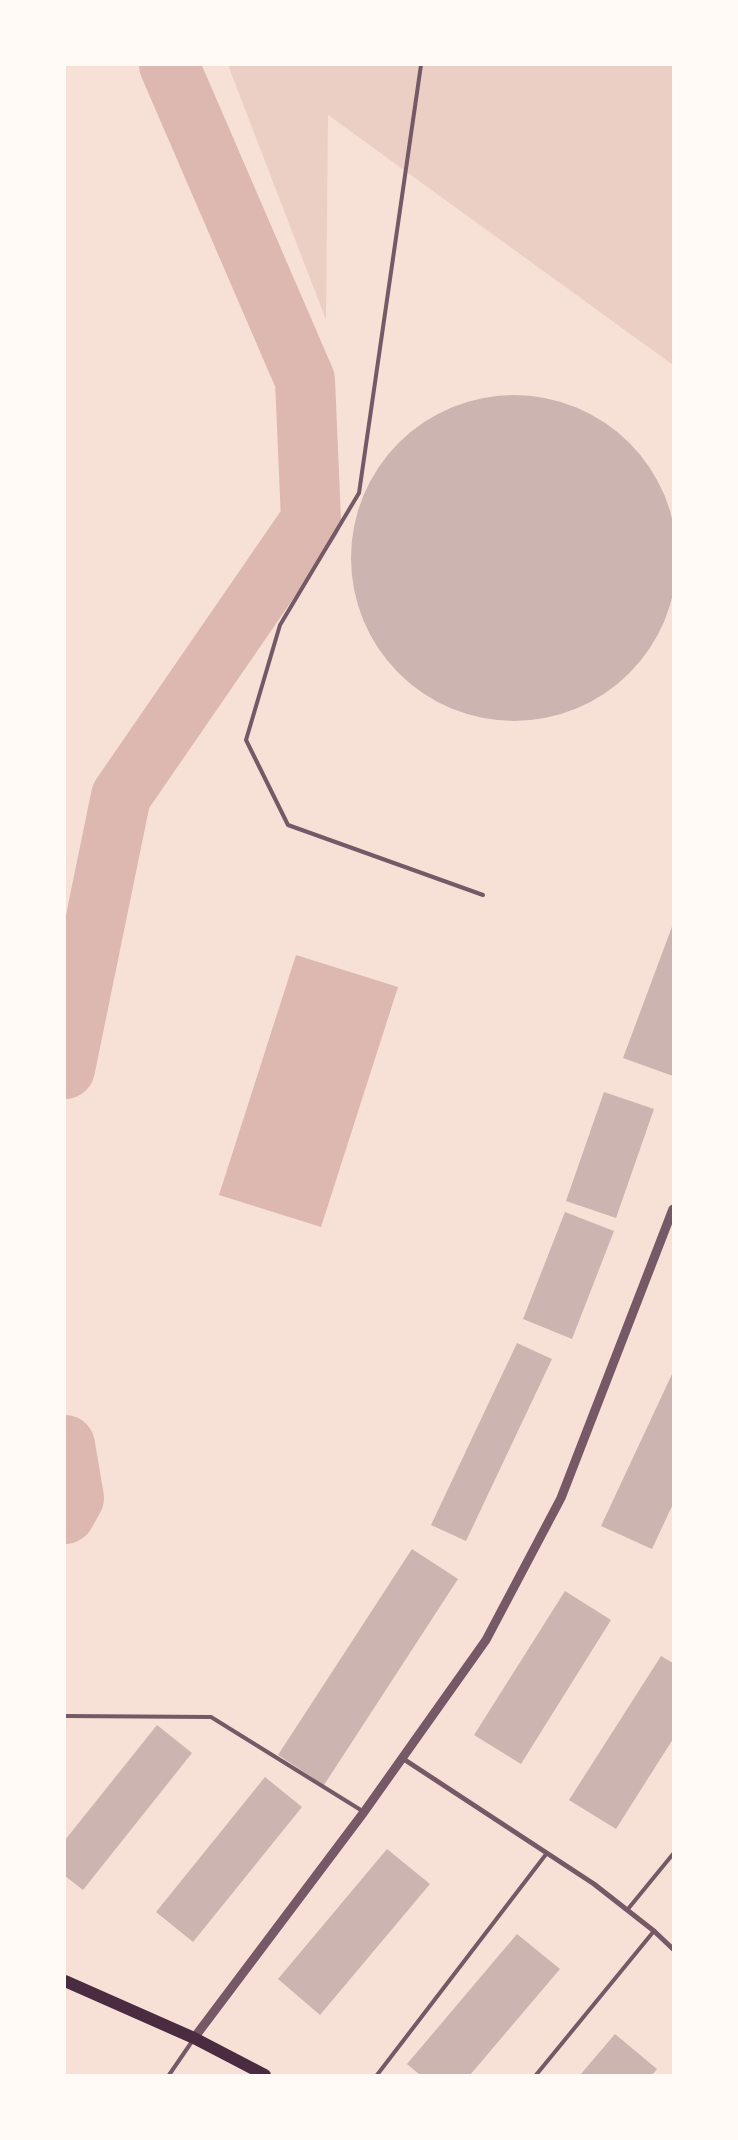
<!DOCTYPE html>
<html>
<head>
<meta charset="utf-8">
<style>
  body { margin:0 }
  #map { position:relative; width:738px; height:2140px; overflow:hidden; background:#f7e1d7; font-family:"Roboto Condensed",sans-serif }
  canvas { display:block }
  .frame { position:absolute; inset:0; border:66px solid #fffaf5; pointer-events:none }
</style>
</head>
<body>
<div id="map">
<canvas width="738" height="2140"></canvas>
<div class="frame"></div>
</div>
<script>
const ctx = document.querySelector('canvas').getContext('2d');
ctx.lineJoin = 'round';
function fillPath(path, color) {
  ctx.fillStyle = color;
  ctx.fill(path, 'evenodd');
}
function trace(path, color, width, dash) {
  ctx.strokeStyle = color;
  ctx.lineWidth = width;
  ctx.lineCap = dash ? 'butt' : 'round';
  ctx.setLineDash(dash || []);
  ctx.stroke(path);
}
const green = new Path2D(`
  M228,65H673V365L328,115L326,320Z`);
const water = new Path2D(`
  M296,955L398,987L321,1227L219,1195Z`);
const river = new Path2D(`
  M65,1069L121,796L311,520L305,380L169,65
  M65,1445L74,1498L65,1514`);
const building = new Path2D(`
  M351 558a163 163 0 1 1 326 0a163 163 0 1 1-326 0Z
  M673,924V1076L623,1058Z
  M604,1092L654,1109L616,1218L566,1201Z
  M565,1212L614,1231L572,1339L523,1319Z
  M517,1343L552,1359L466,1541L431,1525Z
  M673,1372V1504L652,1549L601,1526Z
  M412,1549L458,1579L324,1785L278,1755Z
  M565,1591L611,1620L521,1764L474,1735Z
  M661,1656L673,1663V1739L616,1829L569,1800Z
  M157,1725L192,1753L83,1890L65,1876V1840Z
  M265,1777L302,1807L193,1942L156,1912Z
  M387,1849L430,1884L320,2015L278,1979Z
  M517,1934L560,1969L470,2075H420L407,2064Z
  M615,2034L657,2069L652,2075H580Z`);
const service = new Path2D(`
  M421,65L359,493L280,625L246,740L288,825L483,895
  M65,1716L211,1717L364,1812
  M628,1909L673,1854
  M169,2075L193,2040
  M377,2075L547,1853
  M536,2075L654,1931`);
const minor = new Path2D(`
  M402,1758L594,1884L654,1931L673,1949`);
const tertiary = new Path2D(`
  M194,2038L364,1812L486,1640L561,1498L673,1209`);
const primary = new Path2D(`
  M65,1981L194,2038L265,2075`);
fillPath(green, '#ebcfc5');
fillPath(water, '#dcb8b0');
trace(river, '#dcb8b0', 60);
fillPath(building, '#ccb4b1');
trace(service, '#755966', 4);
trace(minor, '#755966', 5);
trace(tertiary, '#755966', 9);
trace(primary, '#4a2c40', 12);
</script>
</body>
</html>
